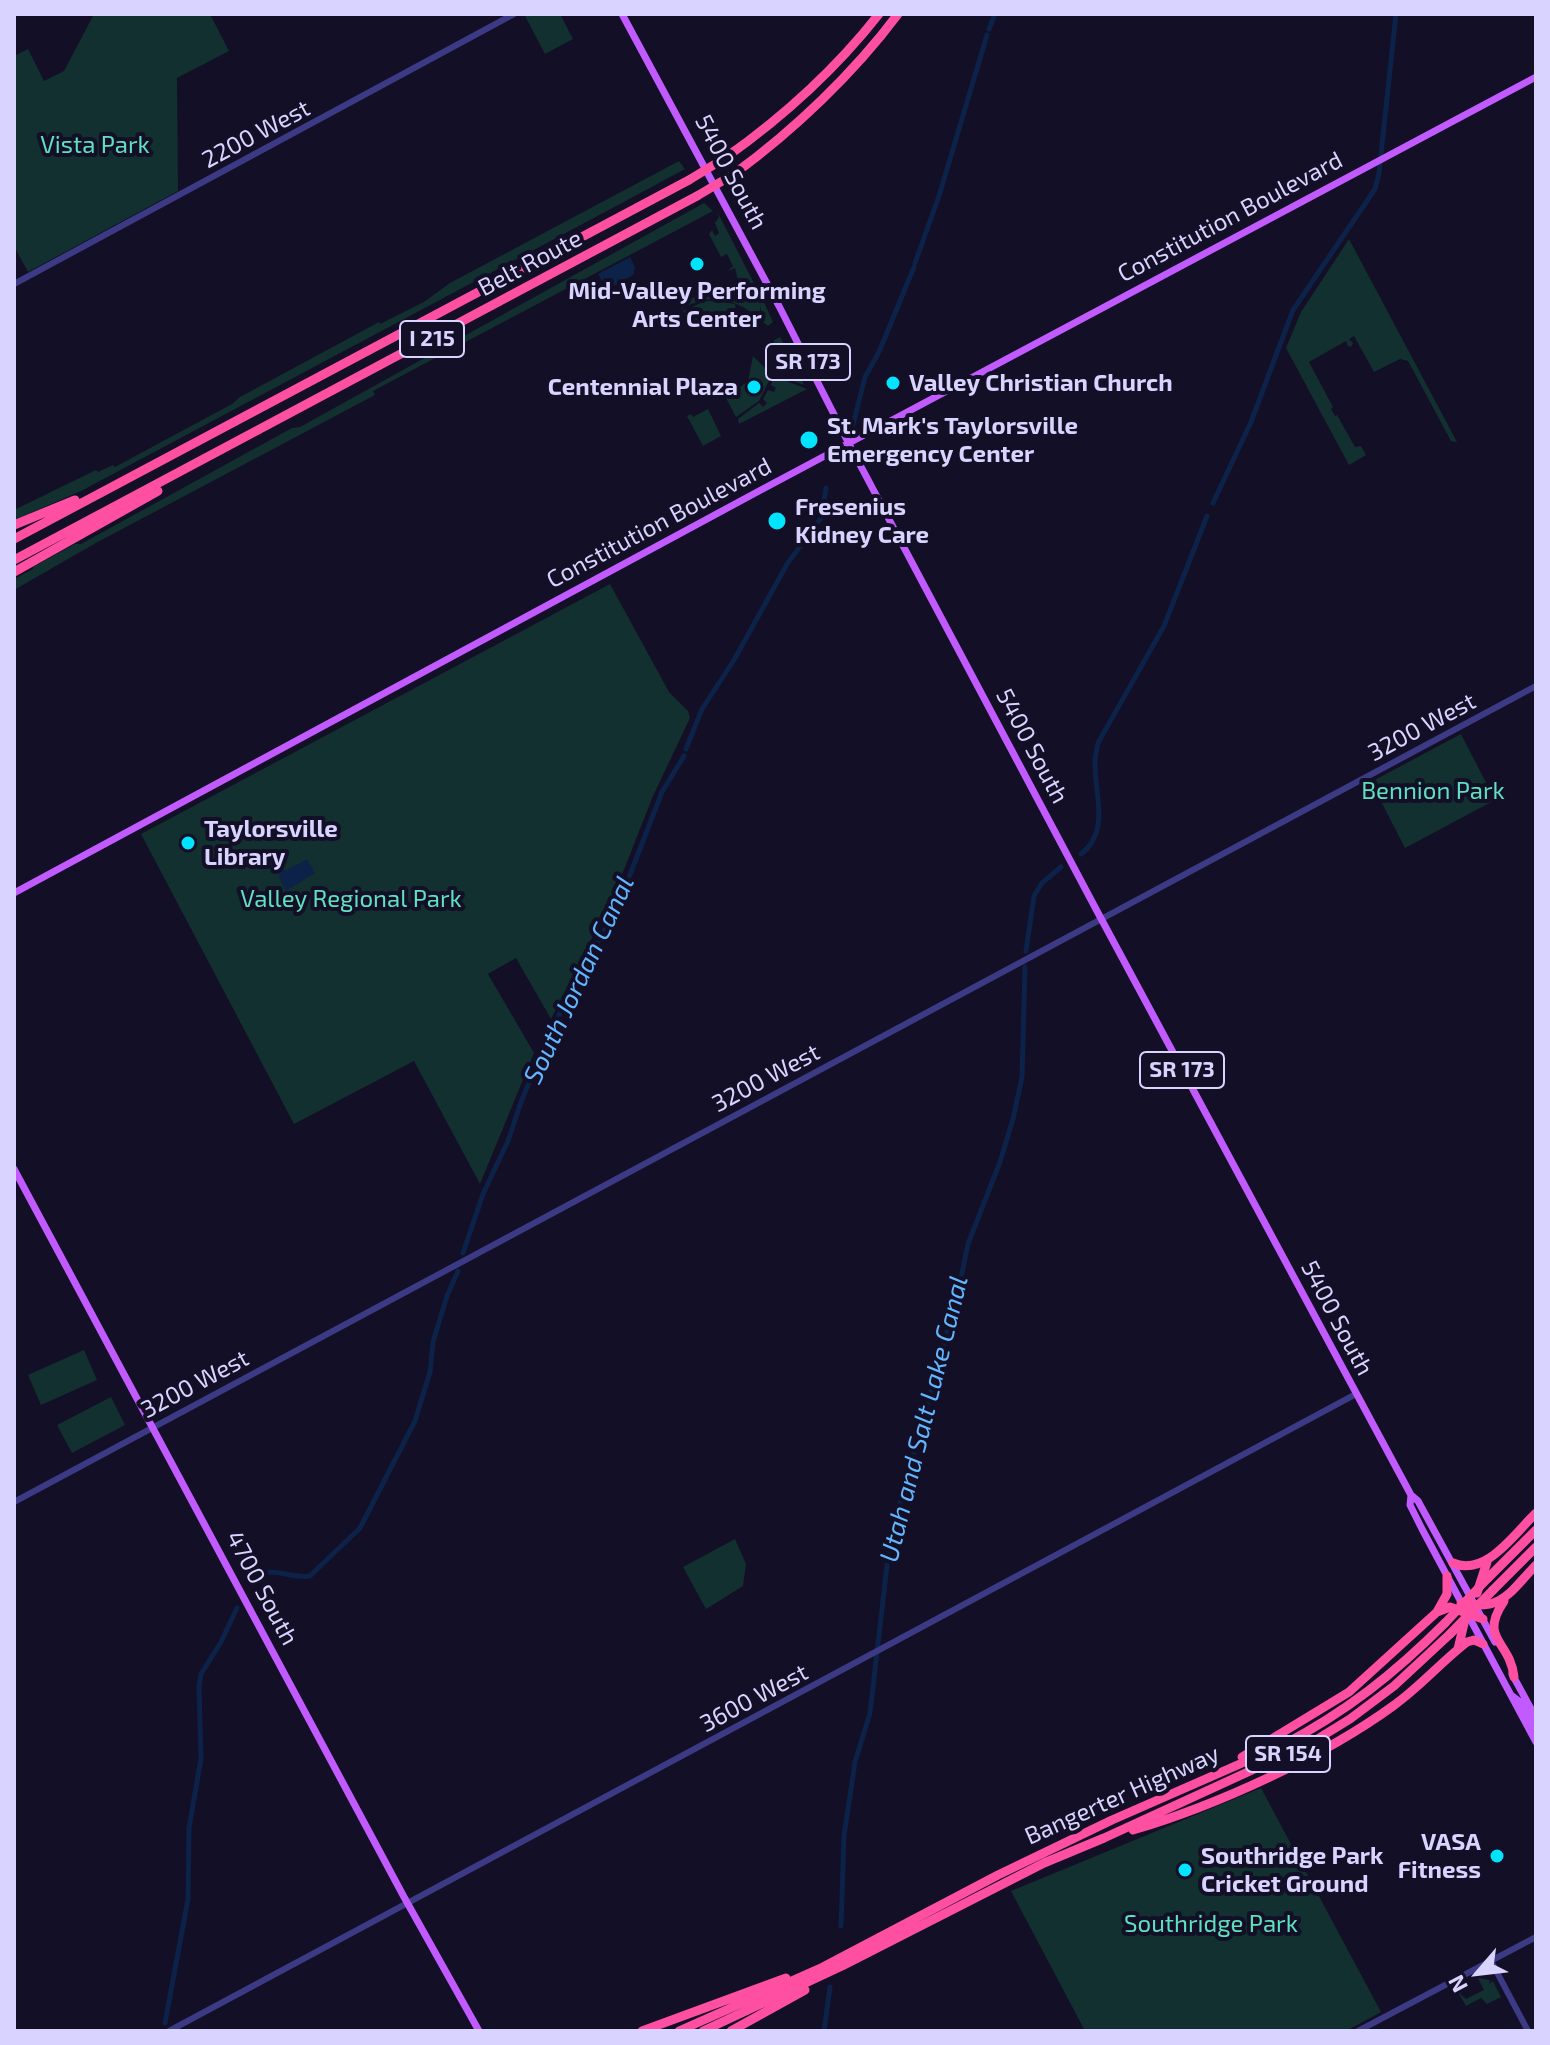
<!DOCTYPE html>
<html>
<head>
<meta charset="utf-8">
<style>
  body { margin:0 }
  #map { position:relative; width:1550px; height:2045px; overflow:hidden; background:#130f26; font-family:"Exo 2",sans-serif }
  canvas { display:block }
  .frame { position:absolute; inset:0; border:16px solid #d9d4ff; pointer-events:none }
  .north { position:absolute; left:1438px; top:1933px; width:80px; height:80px; -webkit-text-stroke:6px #130f26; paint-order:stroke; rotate:242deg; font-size:22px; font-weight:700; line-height:32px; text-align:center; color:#d9d4ff }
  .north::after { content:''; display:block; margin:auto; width:28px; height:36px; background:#d9d4ff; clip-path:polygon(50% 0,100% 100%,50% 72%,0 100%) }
</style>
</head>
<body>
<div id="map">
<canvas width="1550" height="2045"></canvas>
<div class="frame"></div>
<div class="north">N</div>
</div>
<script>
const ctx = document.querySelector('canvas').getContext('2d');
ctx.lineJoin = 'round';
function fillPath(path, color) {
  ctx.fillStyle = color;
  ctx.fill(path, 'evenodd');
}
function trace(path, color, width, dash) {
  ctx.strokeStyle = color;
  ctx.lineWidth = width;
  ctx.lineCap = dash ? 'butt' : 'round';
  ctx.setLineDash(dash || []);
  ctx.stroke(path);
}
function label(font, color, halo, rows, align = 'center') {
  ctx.font = font + ' "Exo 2",sans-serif';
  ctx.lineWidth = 8;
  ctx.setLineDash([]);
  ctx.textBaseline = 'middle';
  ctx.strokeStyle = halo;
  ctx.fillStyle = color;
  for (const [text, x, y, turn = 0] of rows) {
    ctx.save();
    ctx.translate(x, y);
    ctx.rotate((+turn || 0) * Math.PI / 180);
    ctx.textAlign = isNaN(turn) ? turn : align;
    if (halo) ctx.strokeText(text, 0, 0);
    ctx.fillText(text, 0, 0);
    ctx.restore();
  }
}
const green = new Path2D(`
  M94,14H210L229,51L177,78L178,191L28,272L14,246V56L28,49L44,81L64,71Z
  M524,14H560L573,39L545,54Z
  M679,161L685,169L620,204L81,491L14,520V510L96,470L98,472L113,465L115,467L232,404L240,397L379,322L380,324L424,302L450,283Z
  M704,203L713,211L373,391L375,395L94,544L14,590V579L33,569V567L75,544H81L292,428L300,427Z
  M717,211L760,295L759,303L762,298L773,322L768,326L763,322L760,305V320C738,298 708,292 682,309L679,304L717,287L723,286L737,293L744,290V285L738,280L735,268L728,271L733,266L727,254L721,257L709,234L712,230L715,236L719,233L715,223L719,217Z
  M1349,239L1457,442L1451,441L1408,361L1400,359L1374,372L1354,336L1349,339L1353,343L1351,347L1348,346L1346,341L1309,362L1333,407L1331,409L1335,416L1337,415L1355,447L1361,446L1366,455L1349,465L1286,348L1301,312Z
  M705,301H718L735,304L739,331L713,322L692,328L683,311Z
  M780,337L790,354L786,355L792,358L804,385L774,374L773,345H777L773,341Z
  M753,356L772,375L759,401L736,417L726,398L748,381Z
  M774,376L807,389L739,424L738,419L759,403L763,407L767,403L763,399L768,390L774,392L776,388L771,385Z
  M708,409L721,436L703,446L687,416L691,414L693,417Z
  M610,584L669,692L688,711L690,718L653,796L616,890L551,1019L516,958L488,974L534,1053L480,1184L414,1061L294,1124L141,834Z
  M1461,734L1495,800L1405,848L1371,782Z
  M84,1350L97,1380L41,1405L28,1375Z
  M111,1397L125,1425L72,1453L57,1425Z
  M735,1539L746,1564L743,1586L706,1609L683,1567Z
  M1261,1788L1381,2012L1346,2031H1085L1011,1891Z
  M1478,1978L1490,1980L1489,1984L1493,1981L1501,1997L1487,2004L1481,1998L1466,2006L1456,1989L1460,1986L1463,1991L1460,1994L1466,1999L1484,1990Z`);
const water = new Path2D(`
  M630,257L635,267L633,275L607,290L598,274Z
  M275,858H286L282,866L285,871L307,859L315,873L286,891L278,876L282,873L277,874L276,871L280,867L274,870L266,868Z`);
const canal = new Path2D(`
  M989,29L995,14
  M915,263L939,196L987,35
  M853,425L865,377L879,352L914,267
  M824,500L826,488
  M1213,503L1251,422L1293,310L1375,189L1379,173L1396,14
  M804,541L821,518
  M787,564L802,544
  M734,660L786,566
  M686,749L702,709L732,663
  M1081,854C1111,831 1094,793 1095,762C1095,756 1097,749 1098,743L1164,626L1207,516
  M1026,951L1034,896L1042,883L1061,867
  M463,1253L483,1194L508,1141L521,1102L550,1032L619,903L662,792L684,756
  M248,1582C253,1579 256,1576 261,1574C276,1568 293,1579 310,1576L360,1528L415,1421L430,1372L433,1342L447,1296L458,1271
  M841,1926L844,1836L855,1762L870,1713L890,1539L957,1297L968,1244L1000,1162L1013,1119L1022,1077L1025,967
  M165,2023L188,1899L189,1828L201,1759L199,1686L201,1674L221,1642L237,1608
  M824,2031L830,1987`);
const minor = new Path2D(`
  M14,284L514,14
  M14,1502L1536,686
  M1491,1961L1528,2031
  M169,2031L1356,1394
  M1358,2031L1536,1937`);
const major = new Path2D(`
  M622,14L779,306L849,444L1097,911L1411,1495L1418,1501L1495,1642
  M14,893L759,491L1536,77
  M14,1169L404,1897L479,2031
  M1411,1495L1410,1505L1422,1529L1536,1742
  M1512,1674L1536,1718
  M1511,1695L1519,1701L1536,1728`);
const highway = new Path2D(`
  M725,158C783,117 835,70 879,14
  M734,174C794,130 853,74 898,14
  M14,525L75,500
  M14,539L689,180
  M14,560L697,196
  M14,572L158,491
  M1453,1563C1486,1577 1514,1534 1536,1513
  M1488,1578L1536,1530
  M1493,1590L1536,1547
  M1477,1593L1487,1562
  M1504,1601C1478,1640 1510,1640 1514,1677
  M1461,1603C1502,1612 1510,1592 1536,1565
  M1437,1612L1447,1594V1576
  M1458,1649L1466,1615
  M1242,1757L1349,1692L1437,1612L1450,1607L1483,1619
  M1133,1830C1215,1806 1323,1757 1393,1706C1420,1687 1441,1662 1467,1642L1474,1640L1483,1644
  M642,2031L786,1978
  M679,2031L823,1967L998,1875L1112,1820L1281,1746C1346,1712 1394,1674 1445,1623
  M703,2031L842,1966L1044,1863L1104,1838L1311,1743L1350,1719L1394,1686L1450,1634
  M731,2031L805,1990`);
const highwayBridge = new Path2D(`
  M689,180L725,158
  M697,196L734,174
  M1445,1623L1488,1578
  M1450,1634L1493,1590`);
const markers = [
  [697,264,8,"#00e5ff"],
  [893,383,8,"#00e5ff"],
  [754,387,8,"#00e5ff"],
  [809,440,10,"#00e5ff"],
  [777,521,10,"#00e5ff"],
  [188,843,8,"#00e5ff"],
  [1497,1856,8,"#00e5ff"],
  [1185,1870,8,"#00e5ff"]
];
const shields = [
  [432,339,64],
  [808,362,84],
  [1182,1070,84],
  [1288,1754,84]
];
const shieldNames = [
  ["I 215",432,339],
  ["SR 173",808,362],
  ["SR 173",1182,1070],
  ["SR 154",1288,1754]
];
const streetNames = [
  ["2200 West",256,134,-28],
  ["5400 South",731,172,62],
  ["Constitution Boulevard",1230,217,-28],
  ["Belt Route",530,263,-28],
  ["Constitution Boulevard",659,523,-28],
  ["3200 West",1422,727,-28],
  ["5400 South",1032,746,62],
  ["3200 West",766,1078,-28],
  ["5400 South",1337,1318,62],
  ["3200 West",195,1384,-28],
  ["4700 South",262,1588,62],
  ["3600 West",754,1698,-28],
  ["Bangerter Highway",1122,1795,-24]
];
const parkNames = [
  ["Vista Park",95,145],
  ["Bennion Park",1433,791],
  ["Valley Regional Park",351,899],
  ["Southridge Park",1211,1924]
];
const poiNames = [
  ["Mid-Valley Performing",697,291,"center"],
  ["Arts Center",697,319,"center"],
  ["Valley Christian Church",909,383],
  ["Centennial Plaza",738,387,"right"],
  ["St. Mark's Taylorsville",827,426],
  ["Emergency Center",827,454],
  ["Fresenius",795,507],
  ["Kidney Care",795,535],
  ["Taylorsville",204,829],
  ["Library",204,857],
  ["VASA",1481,1842,"right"],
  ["Fitness",1481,1870,"right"],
  ["Southridge Park",1201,1856],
  ["Cricket Ground",1201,1884]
];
const waterNames = [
  ["South Jordan Canal",579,980,-65],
  ["Utah and Salt Lake Canal",924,1419,-76]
];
fillPath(green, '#12302f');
fillPath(water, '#0c2248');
trace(canal, '#0c2248', 5);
trace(minor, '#3d3a85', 6);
trace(major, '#c25bff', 7);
trace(highway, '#ff4fa3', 9);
trace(highwayBridge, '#ff4fa3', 9);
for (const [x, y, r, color] of markers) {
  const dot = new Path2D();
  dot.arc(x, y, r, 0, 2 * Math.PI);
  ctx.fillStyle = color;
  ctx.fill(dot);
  trace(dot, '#130f26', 3);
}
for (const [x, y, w] of shields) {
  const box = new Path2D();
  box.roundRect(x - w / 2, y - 18, w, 36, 6);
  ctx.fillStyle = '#130f26';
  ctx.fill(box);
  trace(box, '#d9d4ff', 2);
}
label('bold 22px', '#d9d4ff', null, shieldNames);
label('24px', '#d9d4ff', '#130f26', streetNames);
label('24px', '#5fe0c0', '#130f26', parkNames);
label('bold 24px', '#d9d4ff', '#130f26', poiNames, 'left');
label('italic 26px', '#62b6ff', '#130f26', waterNames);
</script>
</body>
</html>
